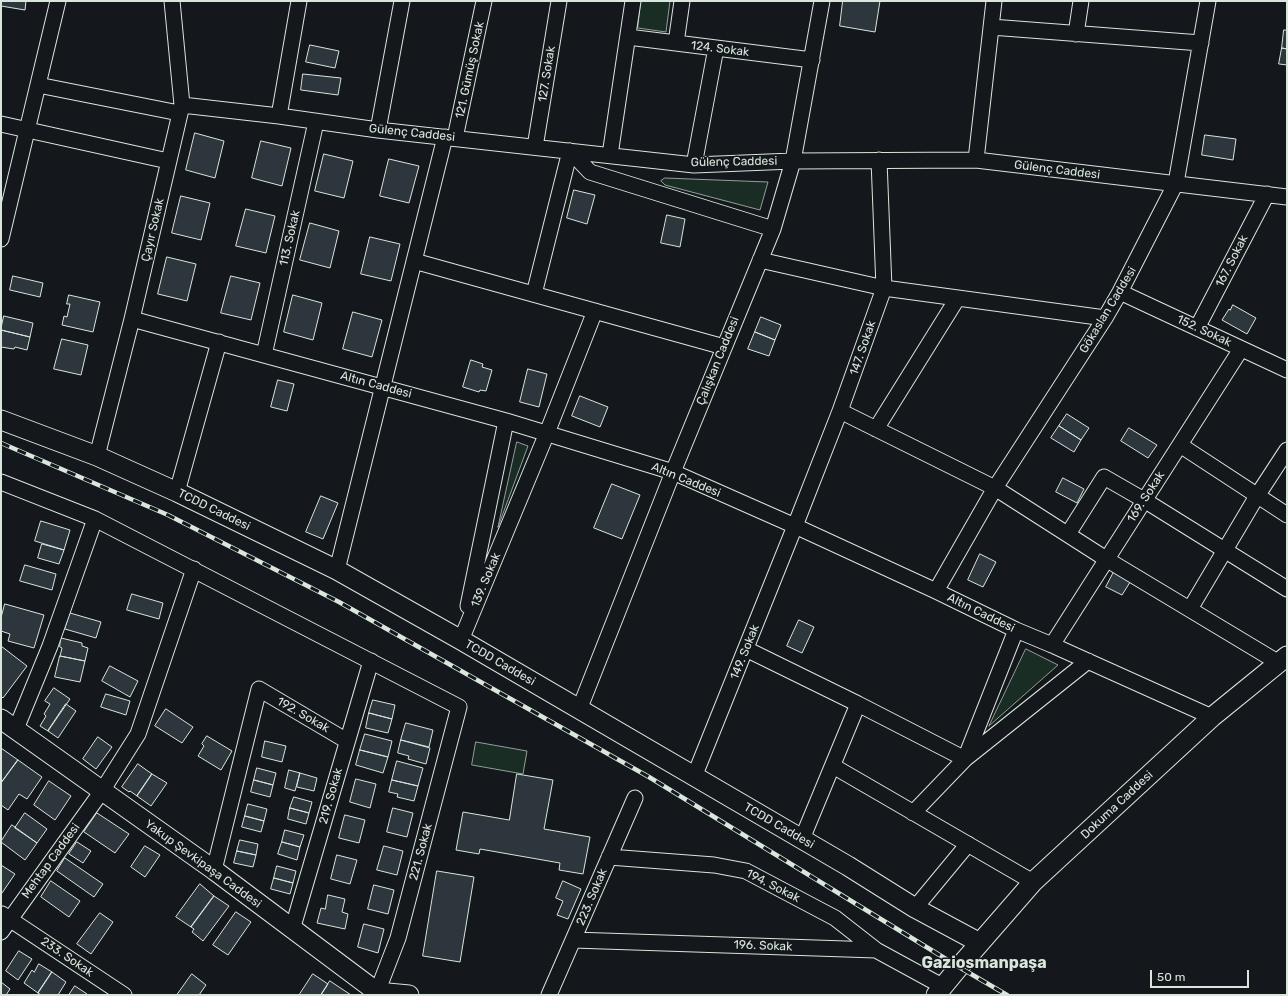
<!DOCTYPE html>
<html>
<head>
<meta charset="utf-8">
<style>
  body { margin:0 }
  #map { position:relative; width:1288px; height:996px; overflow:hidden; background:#14181c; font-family:Rubik,sans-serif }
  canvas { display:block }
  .frame { position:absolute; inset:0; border:2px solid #d8e6dc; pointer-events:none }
  .scale { position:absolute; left:1150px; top:970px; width:99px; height:18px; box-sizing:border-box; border:2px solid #d8e6dc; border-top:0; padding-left:5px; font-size:12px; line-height:14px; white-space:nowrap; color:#d8e6dc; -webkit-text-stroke:3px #14181c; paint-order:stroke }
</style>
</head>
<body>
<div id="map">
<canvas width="1288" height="996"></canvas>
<div class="frame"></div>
<div class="scale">50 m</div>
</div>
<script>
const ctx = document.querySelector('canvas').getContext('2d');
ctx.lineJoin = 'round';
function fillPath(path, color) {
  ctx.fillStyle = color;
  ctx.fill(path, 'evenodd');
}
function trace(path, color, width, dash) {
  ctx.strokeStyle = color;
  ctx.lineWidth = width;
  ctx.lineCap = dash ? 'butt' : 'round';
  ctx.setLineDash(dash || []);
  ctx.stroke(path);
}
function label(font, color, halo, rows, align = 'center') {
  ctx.font = font + ' Rubik,sans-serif';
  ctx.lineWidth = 3;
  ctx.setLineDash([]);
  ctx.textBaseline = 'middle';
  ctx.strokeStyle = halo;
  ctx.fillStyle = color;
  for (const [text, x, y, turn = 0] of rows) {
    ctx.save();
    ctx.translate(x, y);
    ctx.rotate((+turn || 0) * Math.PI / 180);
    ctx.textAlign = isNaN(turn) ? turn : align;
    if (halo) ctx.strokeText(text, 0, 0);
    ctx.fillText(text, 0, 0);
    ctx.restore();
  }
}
const green = new Path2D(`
  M641,1H670L666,32L638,28Z
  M665,178L768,182L760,210L665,185L661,181Z
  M517,442L528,446L498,527Z
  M1026,649L1058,665L989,726Z
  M476,742L527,751L523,774L472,765Z`);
const building = new Path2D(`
  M1,1H26L25,10L1,6Z
  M843,1H880L875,32L840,26Z
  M1284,30H1287V49L1282,48Z
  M310,45L339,51L335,68L306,62Z
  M1282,48L1287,49V65L1279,64Z
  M303,74L341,78L338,95L301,90Z
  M195,133L224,141L215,178L186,170Z
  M1205,135L1236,139L1233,160L1202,155Z
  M261,141L291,148L282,186L252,178Z
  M324,154L353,161L344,198L315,191Z
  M389,159L419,166L409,203L380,196Z
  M574,190L595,195L587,224L567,218Z
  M181,196L210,203L201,240L172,233Z
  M246,209L275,216L266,253L236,246Z
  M667,215L685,219L680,247L661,243Z
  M310,223L339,231L330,268L300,260Z
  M370,237L400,244L391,281L361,274Z
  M167,257L196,264L187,301L158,294Z
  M13,276L43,283L40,297L10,290Z
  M231,276L260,283L251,320L221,313Z
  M69,295L100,302L93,332L62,325L64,316L67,317L70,304H67Z
  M293,295L322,303L313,340L284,332Z
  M1233,305L1256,318L1247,334L1222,320L1229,309L1230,310Z
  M353,312L382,320L372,357L343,349Z
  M4,316L33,323L30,337L1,330Z
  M761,317L781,325L775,340L755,332Z
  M1,330L30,337L27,350L15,347L14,349L1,347Z
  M755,332L775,340L769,356L748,349Z
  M62,339L88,345L81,375L54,369Z
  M471,360L483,364L482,367L492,370L486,391L480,390L479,392L463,387Z
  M528,369L547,374L539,407L520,402Z
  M278,380L294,384L287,411L271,407Z
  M580,396L608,407L600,427L572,416Z
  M1067,414L1089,428L1081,440L1059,426Z
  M1059,426L1081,440L1074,452L1051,438Z
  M1129,428L1157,445L1148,458L1121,441Z
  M1063,478L1084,489L1077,503L1056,492Z
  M612,484L640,495L622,539L594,528Z
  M321,496L338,503L323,539L306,532Z
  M41,521L70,530L64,550L35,541Z
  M42,544L64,550L59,564L38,558Z
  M980,554L996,562L983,587L968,580Z
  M25,565L56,574L52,590L20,581Z
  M1115,570L1132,579L1122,595L1106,587Z
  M132,594L163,603L159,619L127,610Z
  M5,604L44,615L34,648L8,641L10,634L1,631V618Z
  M70,613L101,622L96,638L65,629Z
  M799,620L814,627L802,653L787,646Z
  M61,638L82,643V646L88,648L85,661L60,656L62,648L60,647Z
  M1,646L27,666L3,698L1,696Z
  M60,656L85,661L80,682L55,677Z
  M110,666L138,681L130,697L102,681Z
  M54,688L70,699L48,731L40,726L46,716L44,714L50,704L45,701Z
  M106,694L130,701L126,715L101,707Z
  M373,700L395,705L392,719L369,713Z
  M66,704L76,711L58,738L48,731Z
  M166,709L193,727L182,743L155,726Z
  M369,713L392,719L388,733L366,728Z
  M406,723L433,730L429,747L401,740Z
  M365,734L392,741L388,757L360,750Z
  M207,736L232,751L221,770L198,756L204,746L202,744Z
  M98,737L112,747L96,769L83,759Z
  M401,740L430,748L426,764L408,759L409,756L398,753Z
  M265,741L286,746L282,762L262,757Z
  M1,748L18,760L1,783Z
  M360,750L388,757L383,773L356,765Z
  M18,760L42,777L27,799L19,794L8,810L1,805V783Z
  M397,761L423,768L418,786L392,780Z
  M138,764L152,774L137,796L130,791L129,792L122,787Z
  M257,768L276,773L273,785L254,780Z
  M289,770L300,773L295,791L285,788Z
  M300,773L317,778L314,791L297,787Z
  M152,774L167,783L151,806L137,796Z
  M517,774L553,780L544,829L590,837L583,874L559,870L560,863L480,849L479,854L456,850L463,812L509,820Z
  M356,779L376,784L370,808L350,802Z
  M254,780L273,785L270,797L251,792Z
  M392,780L418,786L414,801L397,797L398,794L389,792Z
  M49,781L71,796L55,820L34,805Z
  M294,797L312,802L309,813L290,808Z
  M248,804L267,809L264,821L245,816Z
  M290,808L309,813L306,824L288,819Z
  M393,808L413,813L407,837L387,832Z
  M25,813L47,829L37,843L15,828Z
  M97,813L129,834L115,853L84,832Z
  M345,815L365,820L359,843L339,838Z
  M245,816L264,821L261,832L242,827Z
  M12,825L37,843L25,860L1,842Z
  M285,830L304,835L300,847L282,842Z
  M240,840L258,844L256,855L237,851Z
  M77,842L91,851L83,863L69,854Z
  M282,842L300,847L297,860L278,854Z
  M145,846L160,855L145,877L131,867Z
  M384,846L403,851L397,875L377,870Z
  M237,851L256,855L253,867L234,863Z
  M337,855L357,860L350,884L331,879Z
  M65,858L103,884L94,897L57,871Z
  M1,865L15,874L2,893H1Z
  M277,866L296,871L293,883L274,878Z
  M437,871L474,877L460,962L423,956Z
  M274,878L293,883L290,894L271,889Z
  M51,881L80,901L69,917L41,897Z
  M563,881L581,889L568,919L557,915L563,901L556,898Z
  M200,884L214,896L191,927L176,917Z
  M374,885L394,890L388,914L368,909Z
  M328,895L345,899L342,912L348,914L345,929L317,923L321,908L325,909Z
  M214,896L229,906L203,941L192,932L194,929L191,927Z
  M236,912L251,922L228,955L213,945Z
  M100,913L113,922L91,954L77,944Z
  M364,924L384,929L378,953L358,947Z
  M19,951L32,959L18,980L6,971Z
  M39,964L52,972L38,993L24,983L32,970L34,972Z
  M52,972L66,982L58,995H41L38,993Z
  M192,974L206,985L199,995H177Z
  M313,974L328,984L321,995H301L300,994Z
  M330,981L351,995H321Z
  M1,982L10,989L6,995H1Z
  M75,986L87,994L86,995H69Z`);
const minor = new Path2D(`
  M991,27L1201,43
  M1076,34L1081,1
  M628,37L812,60
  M676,43L682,1
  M38,85L179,113
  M182,105L279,116L378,130L694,165L793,161L976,160L1287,197
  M279,116L299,1
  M1,124L168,161
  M378,130L402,1
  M455,138L484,1
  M535,147L559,1
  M570,151L590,172L773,229
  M610,155L633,1
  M976,160L994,1
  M694,165L716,48
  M1,239L58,1
  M760,260L884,288L1105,318
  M414,261L724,347
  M1120,292L1287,370
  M534,294L570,151
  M132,319L506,421L673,472L795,526L936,591L1016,630L1052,645L1212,717
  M1197,328L1267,194
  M264,355L316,122
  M840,411L995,488L1106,559L1279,663
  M876,429L957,299
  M1180,445L1287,515
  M97,456L132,319L182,105L172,1
  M1,482L95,519L459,707L398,938L376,995
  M177,492L219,342
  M1068,534L1104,477L1144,500L1287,589
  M337,570L445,137
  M936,591L995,488L1105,318L1120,292L1176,183L1208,1
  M468,606L506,421
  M1190,609L1257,496L1287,450
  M461,640L547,433L595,311
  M1052,645L1241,349
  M746,649L858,704L802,839
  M858,704L965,759L1016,630
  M579,710L673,472L773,229L793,161L822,1
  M16,729L50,646L95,519
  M833,766L1033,882
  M694,777L795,526L840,411L884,288L879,160
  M913,813L965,759L1088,661
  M609,857L714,865L746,871L835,918L876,950
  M214,870L259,689L347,741
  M915,908L968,844
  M2,914L124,995
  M292,930L371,661
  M1,932L102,791L138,734L194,569
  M573,940L876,950L942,986
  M549,995L635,798`);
const major = new Path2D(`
  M1,420L97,456L177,492L337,570L461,640L848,866L915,908L980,943
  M1,719L214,870L377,992L409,995
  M936,995L959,967L1033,882L1212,717L1287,656`);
const rail = new Path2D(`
  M1,443L168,515L339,602L649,777L959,967L1007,995`);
const streetNames = [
  ["124. Sokak",720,49,7],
  ["121. Gümüş Sokak",470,70,-78],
  ["127. Sokak",547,74,-81],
  ["Gülenç Caddesi",412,133,6],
  ["Gülenç Caddesi",734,162,-1],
  ["Gülenç Caddesi",1057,170,7],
  ["Çayır Sokak",153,230,-77],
  ["113. Sokak",290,238,-77],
  ["167. Sokak",1232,261,-63],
  ["Gökaslan Caddesi",1108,310,-59],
  ["152. Sokak",1204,331,25],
  ["147. Sokak",863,348,-71],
  ["Çalışkan Caddesi",718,361,-68],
  ["Altın Caddesi",376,385,15],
  ["Altın Caddesi",686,480,22],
  ["169. Sokak",1146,497,-57],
  ["TCDD Caddesi",214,510,26],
  ["139. Sokak",486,580,-67],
  ["Altın Caddesi",981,613,26],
  ["149. Sokak",745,652,-68],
  ["TCDD Caddesi",500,663,30],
  ["192. Sokak",303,715,30],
  ["219. Sokak",331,796,-74],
  ["Dokuma Caddesi",1117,805,-43],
  ["TCDD Caddesi",779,826,30],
  ["221. Sokak",421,852,-75],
  ["Mehtap Caddesi",51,861,-54],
  ["Yakup Şevkipaşa Caddesi",203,864,36],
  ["194. Sokak",773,886,27],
  ["223. Sokak",592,897,-67],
  ["196. Sokak",763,946,2],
  ["233. Sokak",67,957,34]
];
const districtNames = [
  ["Gaziosmanpaşa",984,963]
];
fillPath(green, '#1a2d24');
trace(green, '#939e99', 1);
fillPath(building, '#2c363c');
trace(building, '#d8e6dc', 1);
trace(minor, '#d8e6dc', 17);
trace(major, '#d8e6dc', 21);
trace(minor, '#14181c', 15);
trace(major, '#14181c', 19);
trace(rail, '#d8e6dc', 4.5);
trace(rail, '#14181c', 3, [9]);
label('12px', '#d8e6dc', '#14181c', streetNames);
label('bold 16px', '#d8e6dc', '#14181c', districtNames);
</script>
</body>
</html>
